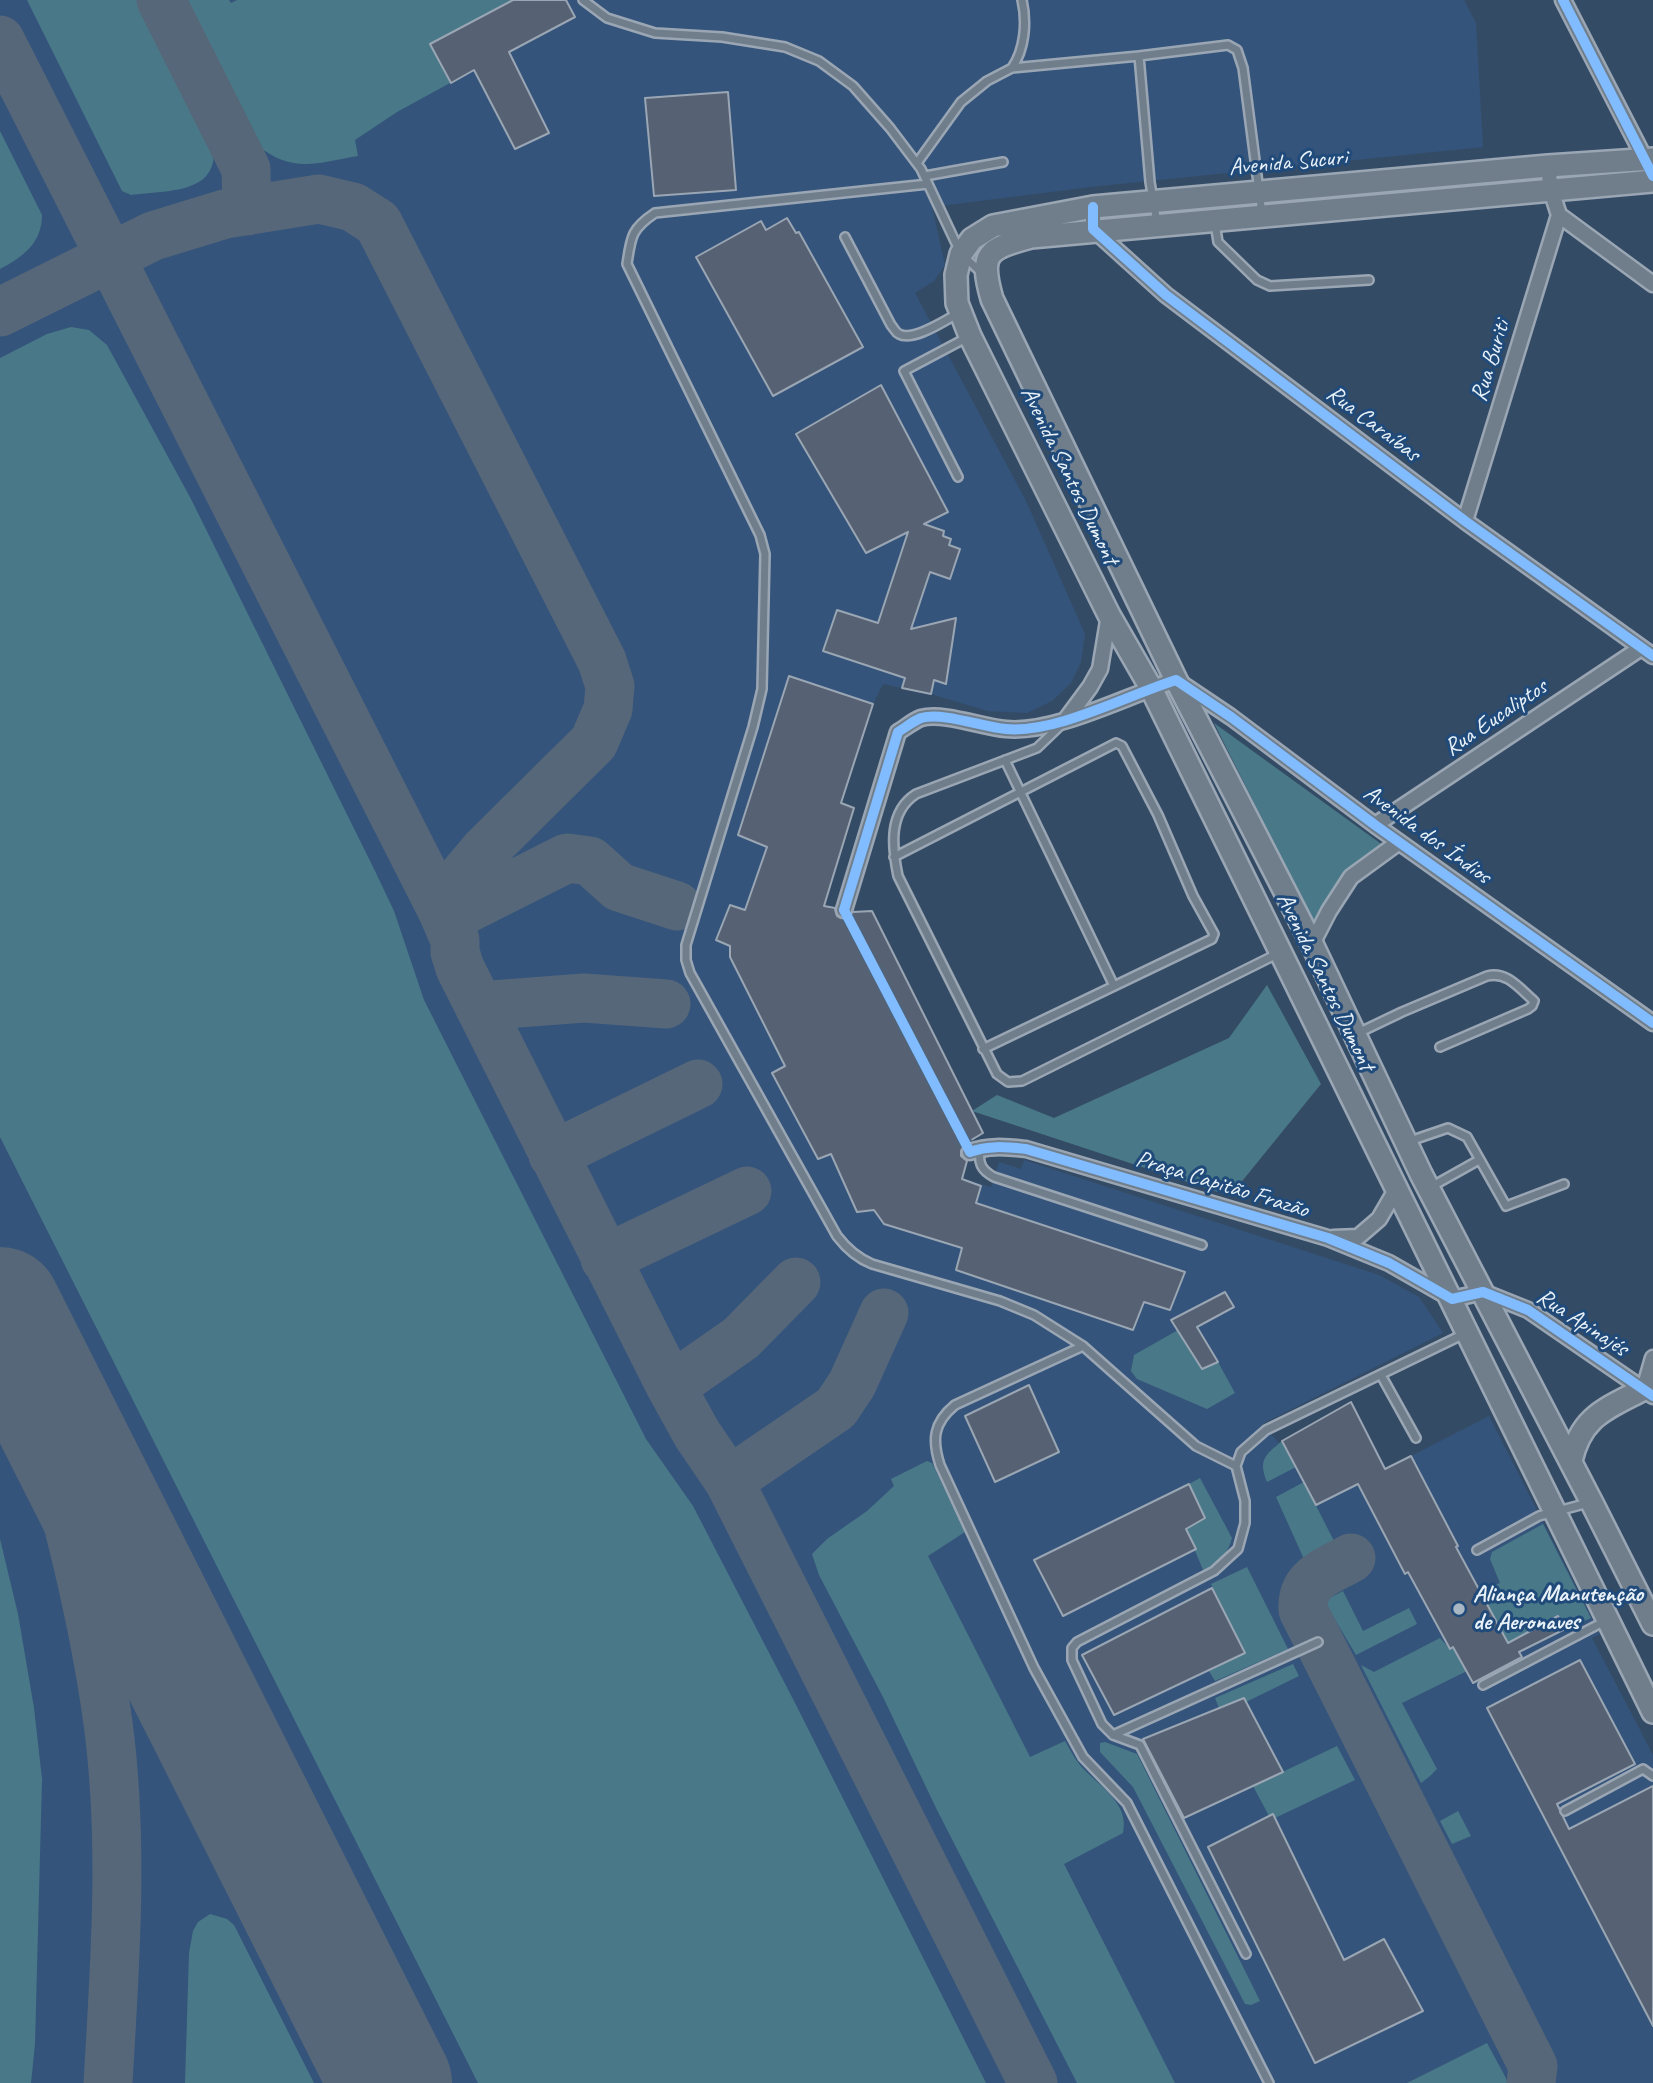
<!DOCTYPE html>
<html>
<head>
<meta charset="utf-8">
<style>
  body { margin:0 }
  canvas { display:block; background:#344b65 }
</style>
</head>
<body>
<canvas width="1653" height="2083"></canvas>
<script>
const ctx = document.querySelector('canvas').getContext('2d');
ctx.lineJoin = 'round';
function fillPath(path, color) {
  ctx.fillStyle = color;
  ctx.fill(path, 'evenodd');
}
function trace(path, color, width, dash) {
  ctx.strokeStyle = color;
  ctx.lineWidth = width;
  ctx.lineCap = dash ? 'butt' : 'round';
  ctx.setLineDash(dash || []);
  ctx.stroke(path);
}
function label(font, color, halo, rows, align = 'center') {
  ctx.font = font + ' Caveat,sans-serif';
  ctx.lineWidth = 6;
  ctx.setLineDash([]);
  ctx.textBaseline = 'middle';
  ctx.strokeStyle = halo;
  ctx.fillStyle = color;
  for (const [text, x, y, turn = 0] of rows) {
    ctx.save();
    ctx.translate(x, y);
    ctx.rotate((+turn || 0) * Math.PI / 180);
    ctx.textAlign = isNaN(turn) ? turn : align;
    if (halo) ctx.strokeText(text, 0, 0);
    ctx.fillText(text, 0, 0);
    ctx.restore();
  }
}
const built = new Path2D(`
  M0,0H1464L1476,23L1483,147L1090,187L932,207L945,265L934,281L915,293L1026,501L1085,634L1081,662L1071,683L1052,701L1027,713L988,711L931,694L883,684L873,704L841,803L854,808L824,905L859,913L872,911L983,1133L973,1139L963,1179L991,1187L999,1162L1021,1169L1024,1160L1379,1275L1419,1297L1443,1333L1262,1424L1279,1443L1351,1402L1386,1469L1489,1416L1600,1634L1592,1638L1653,1755V2083H0Z`);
const green = new Path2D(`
  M27,0H144L213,144C221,195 167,190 131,195L122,191Z
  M183,0H229L231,3L237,0H513L430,44L450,83L397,112L355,140L358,156C316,163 293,174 257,145Z
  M0,131L42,215C42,243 23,257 0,269Z
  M71,327L89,330L107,345L191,499L375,871L394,911L424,1000L646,1439L693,1506L795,1703L986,2083H478L0,1137V358L47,334Z
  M1214,723L1384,846L1349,868L1329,896L1315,925Z
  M1267,985L1321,1084L1230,1196L972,1111L997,1095L1054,1118L1229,1038Z
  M1178,1330L1201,1369L1218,1362L1235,1393L1207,1409L1137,1379L1131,1371L1134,1355Z
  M1282,1441L1296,1467L1267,1482C1258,1460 1265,1455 1282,1441Z
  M927,1461L932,1463L965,1532L928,1556L1030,1757L1065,1741C1070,1749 1074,1758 1080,1765C1097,1785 1130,1802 1123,1833L1064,1864L1175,2083H1077L937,1810L883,1697L819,1575L812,1554L827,1539L867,1511L894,1486L891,1479Z
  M1200,1478L1232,1538C1228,1553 1219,1564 1203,1570L1186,1529L1205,1518L1189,1484Z
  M1304,1482L1335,1543L1304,1559L1276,1497Z
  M1543,1524L1591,1618L1565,1629L1557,1616L1464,1666L1467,1671L1402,1703L1437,1769L1429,1777L1421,1783L1361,1665L1374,1672L1440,1638L1450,1649L1497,1624L1481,1592L1500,1583L1490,1559L1492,1552Z
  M0,1539L18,1614L34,1708L42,1779L35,2044L31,2083H0Z
  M1247,1567L1288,1649L1215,1681L1209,1671L1245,1653L1211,1584Z
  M1343,1591L1363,1631L1409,1608L1417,1624L1356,1655L1324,1601Z
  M1293,1664L1299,1676L1246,1702L1244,1698L1219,1708L1215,1698Z
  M1105,1742L1137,1754L1260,2001L1251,2005L1245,2004L1133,1787L1100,1752V1743Z
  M1337,1746L1355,1780L1275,1818L1269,1816L1253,1786Z
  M1458,1811L1471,1836L1452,1844L1440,1821Z
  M210,1914L227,1919L234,1925L314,2083H185L189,1953L193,1931L198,1922Z
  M1487,2043L1506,2078L1507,2083H1407Z`);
const taxiway = new Path2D(`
  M161,0L246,169L247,211
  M0,40L443,912L455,940V952L460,968L671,1387L697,1434L729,1481L1033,2083
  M0,312L153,236L225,214L319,199L353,207L378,223L602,661L610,686L608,709L594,742L484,851L452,889L443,912
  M446,919L567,858L590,861L619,887L677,906
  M479,1006L584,998L666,1004
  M553,1155L698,1084
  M605,1259L747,1191
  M22,1352C55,1474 91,1597 108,1723C124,1842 115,1964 108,2083
  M671,1387L741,1338L796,1282
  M729,1481L836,1408L852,1384L884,1313
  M1351,1558C1327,1572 1301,1578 1303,1610L1533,2066L1531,2083`);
const runway = new Path2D(`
  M0,1308L391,2083`);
const building = new Path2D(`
  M513,0H566L575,17L509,52L549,133L515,149L474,70L451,83L430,44Z
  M728,92L736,190L654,196L645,98Z
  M787,218L796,233L799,232L863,347L773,396L696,257L761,221L766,230Z
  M881,385L948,512L924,524L944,531L943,536L951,539L949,545L960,549L950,579L930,572L911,629L956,618L946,684L934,680L931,694L902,688L905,678L823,651L837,610L878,623L908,532L866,553L796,434Z
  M789,676L873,704L841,803L854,808L824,906L835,908L837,916L842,919L850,917L853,912L872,911L983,1133L963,1145L961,1151V1156L967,1161L962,1179L981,1186L976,1203L1185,1272L1170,1310L1144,1302L1133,1330L956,1270L962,1248L884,1224L874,1210L857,1212L831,1154L818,1159L772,1073L785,1066L730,957V946L716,940L730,905L745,910L767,847L738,835Z
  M1225,1292L1234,1307L1197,1327L1218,1362L1202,1369L1171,1320Z
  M1029,1385L1059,1452L995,1482L965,1416Z
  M1351,1402L1385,1469L1411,1456L1458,1546L1456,1547L1508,1643L1558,1616L1565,1629L1519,1652L1522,1657L1473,1683L1453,1647L1450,1649L1408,1572L1405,1574L1358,1484L1316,1505L1282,1441Z
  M1189,1484L1205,1518L1186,1529L1196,1549L1063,1616L1034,1560Z
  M1212,1588L1245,1653L1114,1715L1082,1655Z
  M1580,1660L1635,1764L1557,1804L1569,1829L1653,1786V2026L1487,1708Z
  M1244,1698L1283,1772L1184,1818L1143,1739Z
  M1273,1814L1344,1960L1384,1939L1423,2011L1315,2063L1208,1847Z`);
const streetTunnel = new Path2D(`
  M844,910L970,1152`);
const lane = new Path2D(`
  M583,0L607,18L655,33L722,37L785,47L819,61L853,86L890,128L921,169L961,254L983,274
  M1139,56L1228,45L1237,50L1243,68L1262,214
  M1012,68C1025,49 1027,22 1022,0
  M917,163L961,102L987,81L1012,68L1139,56L1150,182L1157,223
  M925,176L1003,162
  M928,184L655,213C631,229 631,237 627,264L760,535L765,554L762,689L753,727L686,945V960L690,973L837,1236C847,1249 857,1258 872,1264L1000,1301L1034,1315L1083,1346L1196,1446L1236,1466
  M1215,223L1218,242L1257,280L1270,286L1369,280
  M845,237L891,325C894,328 895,332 899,334C913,342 944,321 957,314
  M958,477L904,371L968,337
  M1062,724L1037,748L916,794C888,812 892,847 898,876L997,1074L1008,1082L1022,1081L1277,954
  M1005,760L1114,986
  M894,857L1116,743L1122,746L1158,815L1193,896L1214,934L1212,939L983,1049
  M1356,1034L1402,1012L1487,976C1507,971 1519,988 1534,1001L1532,1006L1528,1009L1440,1047
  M1407,1142L1448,1128L1467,1137L1506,1206L1564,1184
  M980,1148C978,1163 981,1170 994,1177L1202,1245
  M1429,1188L1479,1160
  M1083,1346L955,1405C933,1423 932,1440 940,1465L1034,1668L1083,1757L1127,1803L1269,2083
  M1381,1375L1416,1438
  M1477,1550L1539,1516L1588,1503
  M1483,1685L1605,1621
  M1113,1735L1318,1642
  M1565,1811L1643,1769L1653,1776
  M1246,1954L1140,1745L1113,1735L1102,1724L1072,1660V1648L1077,1642L1214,1571L1238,1549L1245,1523V1501L1236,1466L1241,1452L1266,1430L1464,1334`);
const street = new Path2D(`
  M1563,0L1648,165
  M1548,166L1551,190L1559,215L1653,284
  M1093,207V229L1166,295L1465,521L1653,656
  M1465,521L1559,215
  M1067,718L1090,687L1100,669L1109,615
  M1375,825L1641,648
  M844,910L898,732C905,728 913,721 921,718C944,712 982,727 1006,729C1055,734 1128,695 1176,680L1231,717L1375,825L1653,1023
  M1312,944L1329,911L1351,877L1399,842
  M970,1152C988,1145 1006,1147 1026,1149L1328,1238L1389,1263L1452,1299L1483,1292L1528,1310L1653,1396
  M1333,1238L1358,1237L1379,1219L1397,1188
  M1644,1389L1653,1358`);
const secondary = new Path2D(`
  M1653,159L1548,166L1093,207L993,226L972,239L961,254L956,275L957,303L970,336L1109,615L1151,688L1653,1712
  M1653,181L1031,237C987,249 979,253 992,299L1176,680L1312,944L1421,1174L1592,1503L1653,1624
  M1571,1461C1581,1416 1606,1409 1644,1389`);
const cycleway = new Path2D(`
  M1563,0L1653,176
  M1093,207V229L1166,295L1465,521L1653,656
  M1653,1023L1375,825L1231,717L1176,680C1128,695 1055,734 1006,729C982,727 944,712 921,718C913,721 905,728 898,732L844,910L970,1152C988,1145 1006,1147 1026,1149L1328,1238L1389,1263L1452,1299L1483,1292L1528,1310L1653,1396`);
const markers = [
  [1459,1609,7,"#a9b7c5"]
];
const streetNames = [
  ["Avenida Sucuri",1288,163,-5],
  ["Rua Buriti",1491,361,-73],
  ["Rua Caraíbas",1373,424,37],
  ["Avenida Santos Dumont",1069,476,64],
  ["Rua Eucaliptos",1496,718,-34],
  ["Avenida dos Índios",1427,835,36],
  ["Avenida Santos Dumont",1325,982,64],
  ["Praça Capitão Frazão",1222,1185,17],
  ["Rua Apinajés",1582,1323,33]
];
const poiNames = [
  ["Aliança Manutenção",1473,1595],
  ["de Aeronaves",1473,1623]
];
fillPath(built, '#34547b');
fillPath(green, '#497988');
trace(taxiway, '#56677a', 49);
trace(runway, '#56677a', 122);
fillPath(building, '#566273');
trace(building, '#9aa6b3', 2);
trace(streetTunnel, '#4f647b', 14, [14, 7]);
trace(lane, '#9aa6b3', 12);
trace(street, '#9aa6b3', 19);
trace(secondary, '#9aa6b3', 26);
trace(lane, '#707e8c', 7);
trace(street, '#707e8c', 14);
trace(secondary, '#707e8c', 21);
trace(cycleway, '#80bcff', 10);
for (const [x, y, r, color] of markers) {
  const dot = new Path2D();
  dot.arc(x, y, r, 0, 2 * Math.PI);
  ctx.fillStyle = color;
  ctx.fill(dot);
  trace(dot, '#1f4a7a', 2.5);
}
label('24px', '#e8f1f8', '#1f4a7a', streetNames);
label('bold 24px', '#e8f1f8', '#1f4a7a', poiNames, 'left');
</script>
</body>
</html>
